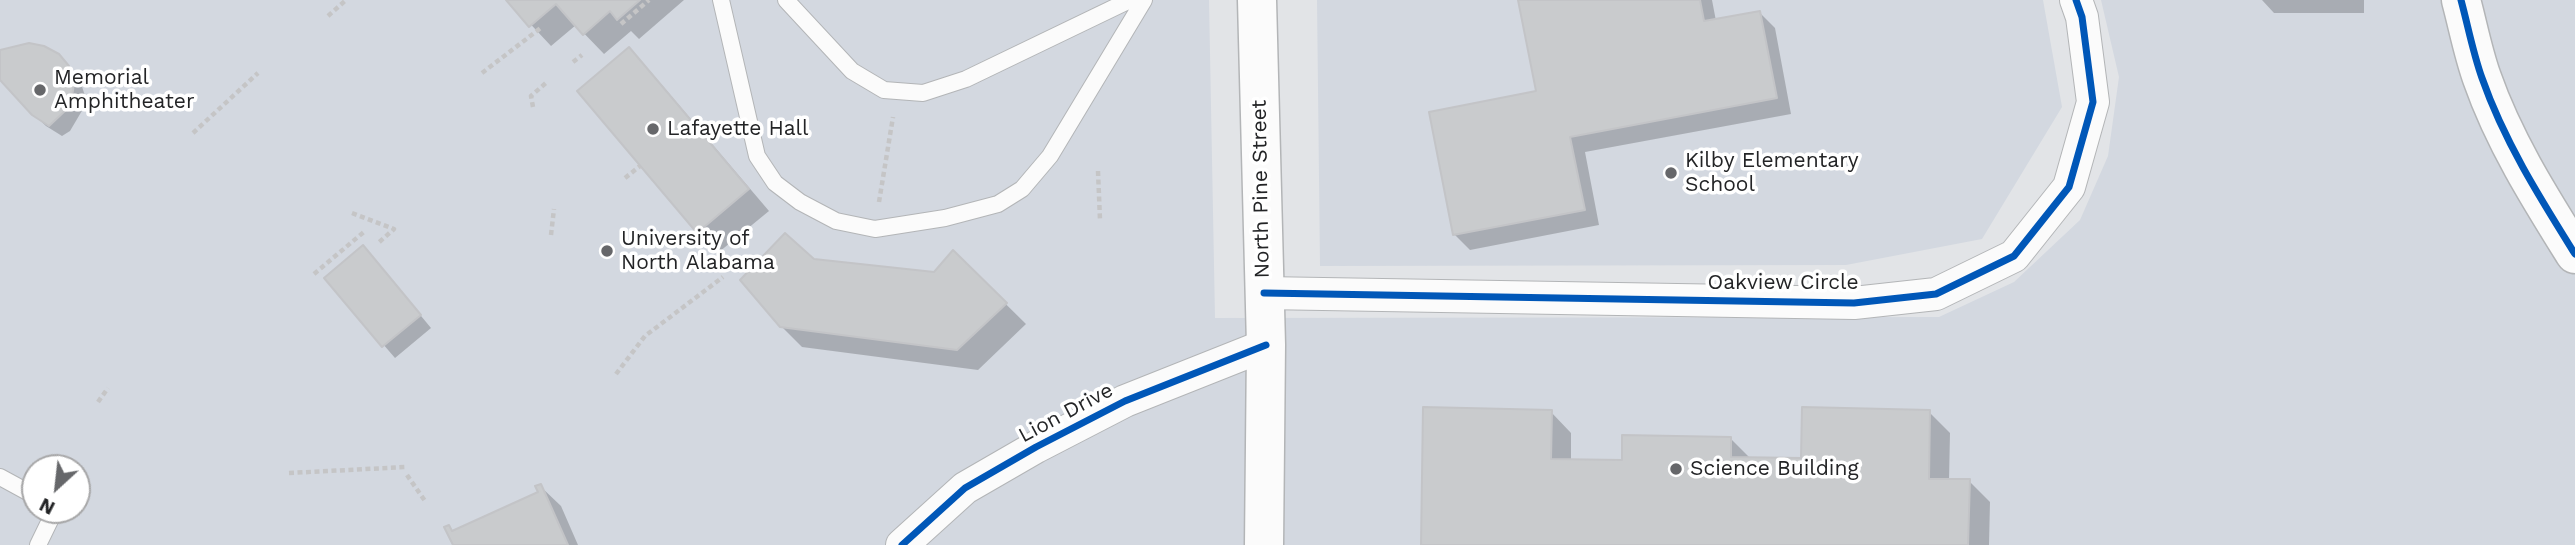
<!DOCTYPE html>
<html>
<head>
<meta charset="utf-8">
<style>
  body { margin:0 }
  #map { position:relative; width:2575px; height:545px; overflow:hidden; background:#e2e4e7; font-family:"Work Sans",sans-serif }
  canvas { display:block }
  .north { position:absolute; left:21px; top:454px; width:70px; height:70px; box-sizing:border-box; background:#fff; border:2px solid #a7a7a8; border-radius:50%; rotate:207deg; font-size:19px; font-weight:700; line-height:28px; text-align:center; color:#232426 }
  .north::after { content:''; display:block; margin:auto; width:24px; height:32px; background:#66676a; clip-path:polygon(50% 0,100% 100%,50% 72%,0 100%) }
</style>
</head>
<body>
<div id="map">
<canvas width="2575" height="545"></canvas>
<div class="north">N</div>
</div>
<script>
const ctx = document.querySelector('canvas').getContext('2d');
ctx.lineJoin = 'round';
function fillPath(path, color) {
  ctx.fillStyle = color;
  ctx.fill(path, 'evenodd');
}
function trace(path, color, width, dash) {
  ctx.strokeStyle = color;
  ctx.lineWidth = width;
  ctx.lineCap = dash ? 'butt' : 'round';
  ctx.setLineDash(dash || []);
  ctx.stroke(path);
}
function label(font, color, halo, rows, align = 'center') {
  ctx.font = font + ' "Work Sans",sans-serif';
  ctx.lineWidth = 7;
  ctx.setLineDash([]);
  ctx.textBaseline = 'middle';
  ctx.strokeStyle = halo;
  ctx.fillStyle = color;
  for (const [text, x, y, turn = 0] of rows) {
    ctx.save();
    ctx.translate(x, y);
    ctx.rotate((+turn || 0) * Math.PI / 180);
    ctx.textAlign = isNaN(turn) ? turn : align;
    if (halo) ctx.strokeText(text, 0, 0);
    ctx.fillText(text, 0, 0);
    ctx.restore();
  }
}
const built = new Path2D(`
  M0,0H1209L1215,318L1939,317L2014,282L2080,220L2108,156L2119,77L2101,0H2575V545H0ZM35,468H77V510H35Z
  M1317,0H2043L2062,107L1982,239L1846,265L1320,266Z`);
const shadow = new Path2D(`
  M508,0H684L639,39L631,31L604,54L576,25L551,46Z
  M1520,0H1712L1716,21L1759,12L1775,28L1791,114L1585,152L1599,225L1470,250L1454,234L1538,93Z
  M2262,0H2364V13H2274Z
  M629,49L649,70L769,211L719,252L699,232L579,91Z
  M0,54L58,55L71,68L80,80L85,96L83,109L70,131L62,136L46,126L13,95L0,77Z
  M953,252L1026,324L978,370L802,347L781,326L813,261L935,274Z
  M374,259L431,328L395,358L326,278Z
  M1551,412L1571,433V461L1623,462L1731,439L1751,459L1802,460L1929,412L1950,433L1949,481H1969L1990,502L1989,545H1422Z
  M540,486L561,506L578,545H455L448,527L454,532L541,493Z`);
const building = new Path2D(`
  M506,0H640L617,20L610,11L583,35L556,4L529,27Z
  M1518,0H1700L1704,21L1760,11L1777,98L1570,137L1585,210L1453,235L1429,112L1536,91Z
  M29,43L44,46L59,54L69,66L74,83L72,97L67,109L49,126L32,115L0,80V50Z
  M629,47L749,189L697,233L577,91Z
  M785,233L814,259L934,272L953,250L1007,303L957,350L780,327L740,280Z
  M363,245L421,315L382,347L324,278Z
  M1423,407L1552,410L1551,459L1622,460V435L1731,437V457L1801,458L1802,407L1930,410L1929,479H1970L1968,545H1421Z
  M541,484L568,545H453L444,527L449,525L452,531L538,492L535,486Z`);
const path = new Path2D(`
  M328,16L346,0
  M621,24L649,0
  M573,62L582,55
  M482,73L542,27
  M533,107L531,96L547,82
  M193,133L258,73
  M1098,171L1100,220
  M625,178L640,166
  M879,202L893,117
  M352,213L394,229L377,244
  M551,235L554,209
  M314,274L365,231
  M616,374L645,336L723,277
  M98,402L108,388
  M289,473L406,467
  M407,475L425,501`);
const lane = new Path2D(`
  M721,0L757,156L775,183L800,202L836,221L875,229L945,218L998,204L1022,189L1050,156L1144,0
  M786,0L852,71L884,90L923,93L966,79L1130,0
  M0,477L35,496
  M38,545L55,510`);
const street = new Path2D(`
  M1264,293L1854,303L1936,294L2014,256L2069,187L2093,102L2082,17L2076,0
  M902,545L965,488L1036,447L1125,401L1266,345`);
const secondary = new Path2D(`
  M1257,0L1266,345L1264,545
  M2461,0C2468,26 2473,53 2482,78C2504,141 2540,198 2575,254`);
const cycleway = new Path2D(`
  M2461,0C2468,26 2473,53 2482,78C2504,141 2540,198 2575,254
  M1264,293L1854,303L1936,294L2014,256L2069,187L2093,102L2082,17L2076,0
  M902,545L965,488L1036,447L1125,401L1266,345`);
const markers = [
  [40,90,7,"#66676a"],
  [653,129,7,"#66676a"],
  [1671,173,7,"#66676a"],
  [607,251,7,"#66676a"],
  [1676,469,7,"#66676a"]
];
const poiNames = [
  ["Memorial",54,78],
  ["Amphitheater",54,102],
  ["Lafayette Hall",667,129],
  ["Kilby Elementary",1685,161],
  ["School",1685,185],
  ["University of",621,239],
  ["North Alabama",621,263],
  ["Science Building",1690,469]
];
const streetNames = [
  ["North Pine Street",1261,189,-91],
  ["Oakview Circle",1783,283],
  ["Lion Drive",1066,413,-28]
];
fillPath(built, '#d3d8e0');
fillPath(shadow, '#0003');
fillPath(building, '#c9cbcd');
trace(building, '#c3c4c7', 2);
trace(lane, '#b3b5b7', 18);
trace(street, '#b3b5b7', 34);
trace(secondary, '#b3b5b7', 41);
trace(path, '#c5c5c6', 4.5, [5, 3.5]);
trace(lane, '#fbfbfb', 16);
trace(street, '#fbfbfb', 32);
trace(secondary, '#fbfbfb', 38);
trace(cycleway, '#0057b8', 7);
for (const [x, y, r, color] of markers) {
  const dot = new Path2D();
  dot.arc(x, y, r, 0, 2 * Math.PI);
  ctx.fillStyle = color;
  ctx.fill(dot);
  trace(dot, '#fff', 2.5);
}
label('21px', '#232426', '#fff', poiNames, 'left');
label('21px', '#232426', '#fff', streetNames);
</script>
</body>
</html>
